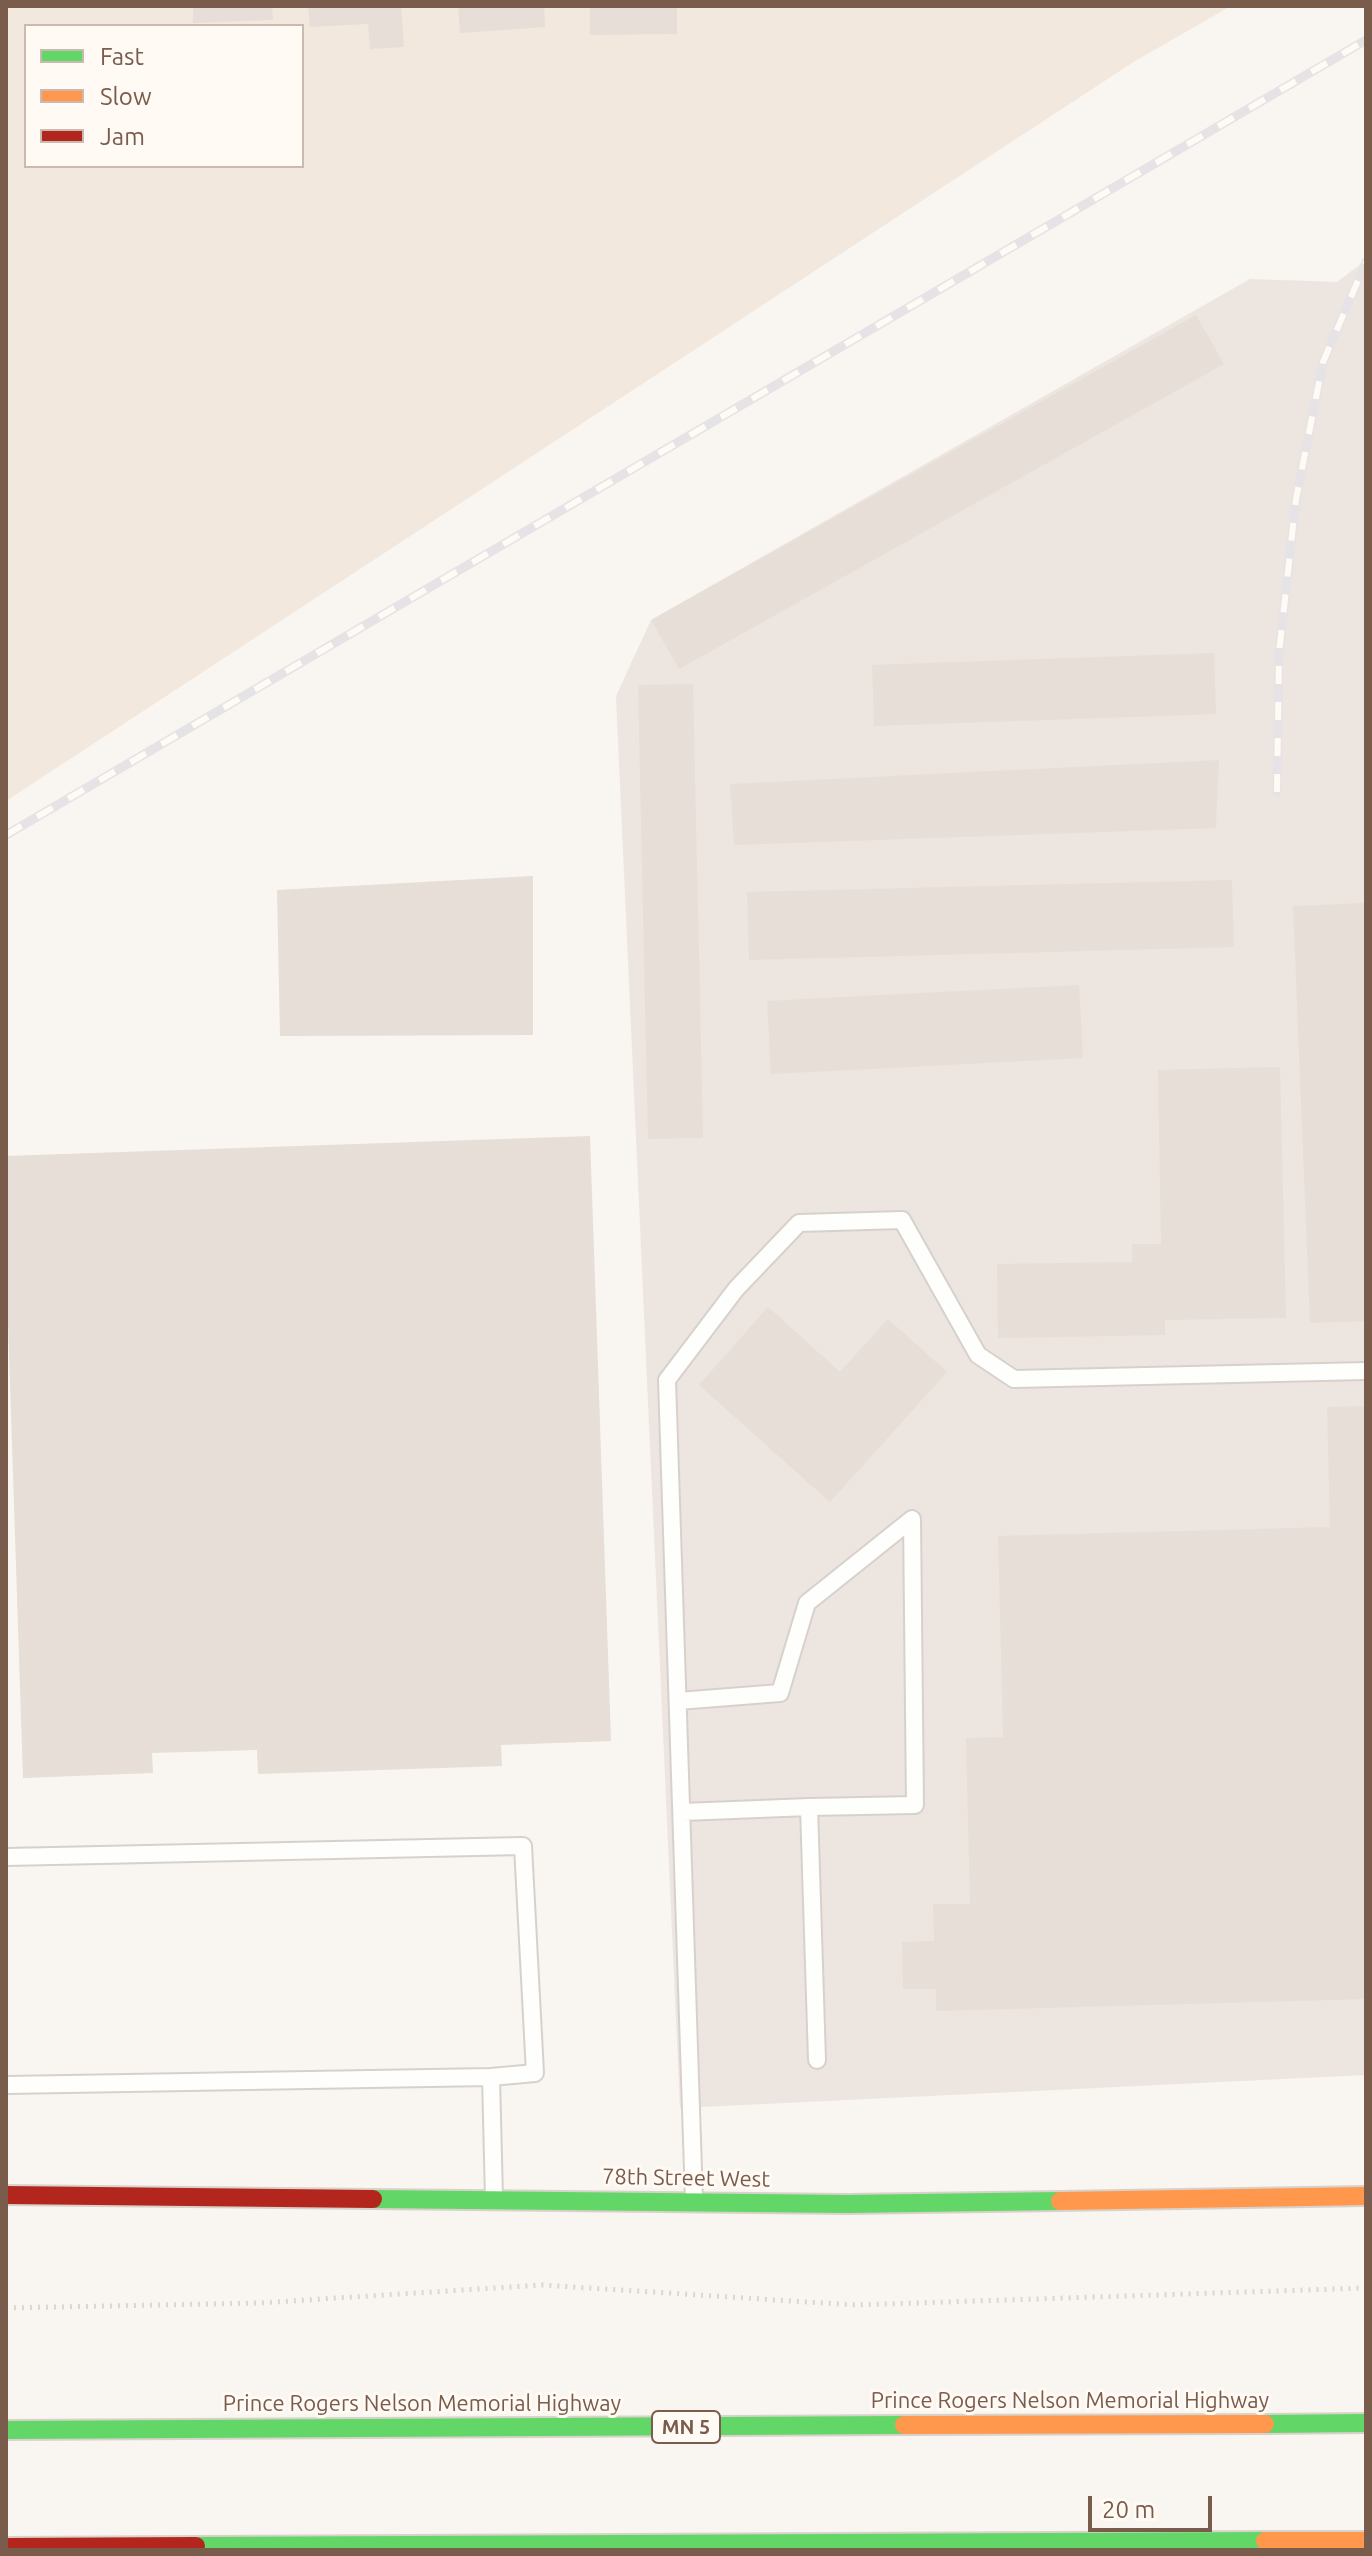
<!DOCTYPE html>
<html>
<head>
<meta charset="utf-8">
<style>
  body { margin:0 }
  #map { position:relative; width:1372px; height:2556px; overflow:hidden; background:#f9f5f0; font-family:Ubuntu,sans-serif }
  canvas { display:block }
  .frame { position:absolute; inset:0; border:8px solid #7a5c4d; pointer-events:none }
  .legend { position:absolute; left:24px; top:24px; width:280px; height:144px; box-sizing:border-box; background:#fffaf3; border:2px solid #cabbb1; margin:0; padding:10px 14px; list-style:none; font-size:24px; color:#7a5c4d }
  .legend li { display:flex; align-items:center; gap:16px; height:40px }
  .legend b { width:40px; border:2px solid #cabbb1 }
  .scale { position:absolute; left:1088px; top:2496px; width:124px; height:36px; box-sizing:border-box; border:4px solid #7a5c4d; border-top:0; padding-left:10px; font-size:24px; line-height:28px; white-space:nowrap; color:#7a5c4d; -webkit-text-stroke:6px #fffaf3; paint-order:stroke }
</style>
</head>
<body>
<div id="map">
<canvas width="1372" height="2556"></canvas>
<div class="frame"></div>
<ul class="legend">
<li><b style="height:10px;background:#63d668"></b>Fast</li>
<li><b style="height:10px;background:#ff974d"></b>Slow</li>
<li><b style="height:10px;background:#b3261e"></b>Jam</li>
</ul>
<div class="scale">20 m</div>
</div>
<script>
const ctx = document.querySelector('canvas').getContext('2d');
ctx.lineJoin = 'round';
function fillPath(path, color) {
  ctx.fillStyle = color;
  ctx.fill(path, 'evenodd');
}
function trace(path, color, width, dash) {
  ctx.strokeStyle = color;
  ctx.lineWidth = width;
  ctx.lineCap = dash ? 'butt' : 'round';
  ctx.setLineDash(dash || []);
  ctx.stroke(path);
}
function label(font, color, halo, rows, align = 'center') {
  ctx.font = font + ' Ubuntu,sans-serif';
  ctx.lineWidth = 6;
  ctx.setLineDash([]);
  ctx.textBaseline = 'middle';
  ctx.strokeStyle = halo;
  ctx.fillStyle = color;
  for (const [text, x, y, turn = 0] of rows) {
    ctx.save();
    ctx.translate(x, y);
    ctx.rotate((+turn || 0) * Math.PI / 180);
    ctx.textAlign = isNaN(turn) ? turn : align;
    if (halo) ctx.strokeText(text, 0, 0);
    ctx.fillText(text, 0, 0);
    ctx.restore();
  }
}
const residential = new Path2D(`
  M6,6H1231L1135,61L6,801ZM26,26H302V166H26Z`);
const industrial = new Path2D(`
  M1366,260V2075L680,2108L616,696L651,620L1250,279L1337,282Z`);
const building = new Path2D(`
  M193,6H272L273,20L193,23Z
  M308,6H401L404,47L370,49L368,24L310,27Z
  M458,6H544L545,27L460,33Z
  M590,6H677V34L590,35Z
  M1196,315L1224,364L679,669L651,620Z
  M1214,653L1216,714L874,726L872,665Z
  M693,684L703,1138L648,1139L638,685Z
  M1219,760L1216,828L734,845L730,784Z
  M533,876V1035L280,1036L277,890Z
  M1232,880L1234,947L749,960L747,892Z
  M1366,903V1321L1310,1323L1293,906Z
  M1079,985L1083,1058L771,1074L767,1001Z
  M1280,1067L1286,1318L1165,1320V1335L998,1338L997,1264L1132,1262V1244H1161L1158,1070Z
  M590,1136L611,1741L501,1745L502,1766L258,1774L257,1750L152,1753L153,1773L23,1778L6,1262V1156Z
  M768,1307L840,1372L888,1319L947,1372L830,1502L699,1385Z
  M1366,1406V1999L936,2011V1989H903L902,1942L934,1941L933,1904H970L966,1738L1003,1737L998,1536L1330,1527L1327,1407Z`);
const path = new Path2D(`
  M6,2308L259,2303L542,2285L855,2305L1366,2288`);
const lane = new Path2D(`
  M678,1701L780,1693L807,1603L912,1519L915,1805L809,1807
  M683,1812L809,1807L817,2060
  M6,1857L523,1846L535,2073L491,2077
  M6,2085L491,2077L494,2198
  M694,2200L667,1380L736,1289L799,1223L902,1220L978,1355L1014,1379L1366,1371`);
const fast = new Path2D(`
  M373,2199L847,2204L1060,2201
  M1265,2424L1366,2423
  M6,2430L904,2425
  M196,2546L1265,2541`);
const slow = new Path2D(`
  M1060,2201L1366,2196
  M904,2425L1265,2424
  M1265,2541H1366`);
const jam = new Path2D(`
  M6,2195L373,2199
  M6,2547L196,2546`);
const rail = new Path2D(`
  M1277,792L1279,653L1296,499L1323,362L1366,262
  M6,835L1366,40`);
const shields = [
  [686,2427,68]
];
const shieldNames = [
  ["MN 5",686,2427]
];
const streetNames = [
  ["78th Street West",686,2178,1],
  ["Prince Rogers Nelson Memorial Highway",1070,2401],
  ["Prince Rogers Nelson Memorial Highway",422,2404]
];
fillPath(residential, '#f2e8de');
fillPath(industrial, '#ede5e0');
fillPath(building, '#e6ded7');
trace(lane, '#d7d1cb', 20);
trace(fast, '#d9d2cb', 22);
trace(slow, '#d9d2cb', 22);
trace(jam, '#d9d2cb', 22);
trace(path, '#dcd5d0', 5, [2, 6]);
trace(lane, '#fefefd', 16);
trace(fast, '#63d668', 18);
trace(slow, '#ff974d', 18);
trace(jam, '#b3261e', 18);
trace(rail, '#e6e3e7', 9);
trace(rail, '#fffaf3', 6, [18]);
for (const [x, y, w] of shields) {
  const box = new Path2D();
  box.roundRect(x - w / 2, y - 16, w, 32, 6);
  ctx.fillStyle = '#fffaf3';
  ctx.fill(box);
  trace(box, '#7a5c4d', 2);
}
label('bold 20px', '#7a5c4d', null, shieldNames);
label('22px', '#7a5c4d', '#fffaf3', streetNames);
</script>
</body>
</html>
